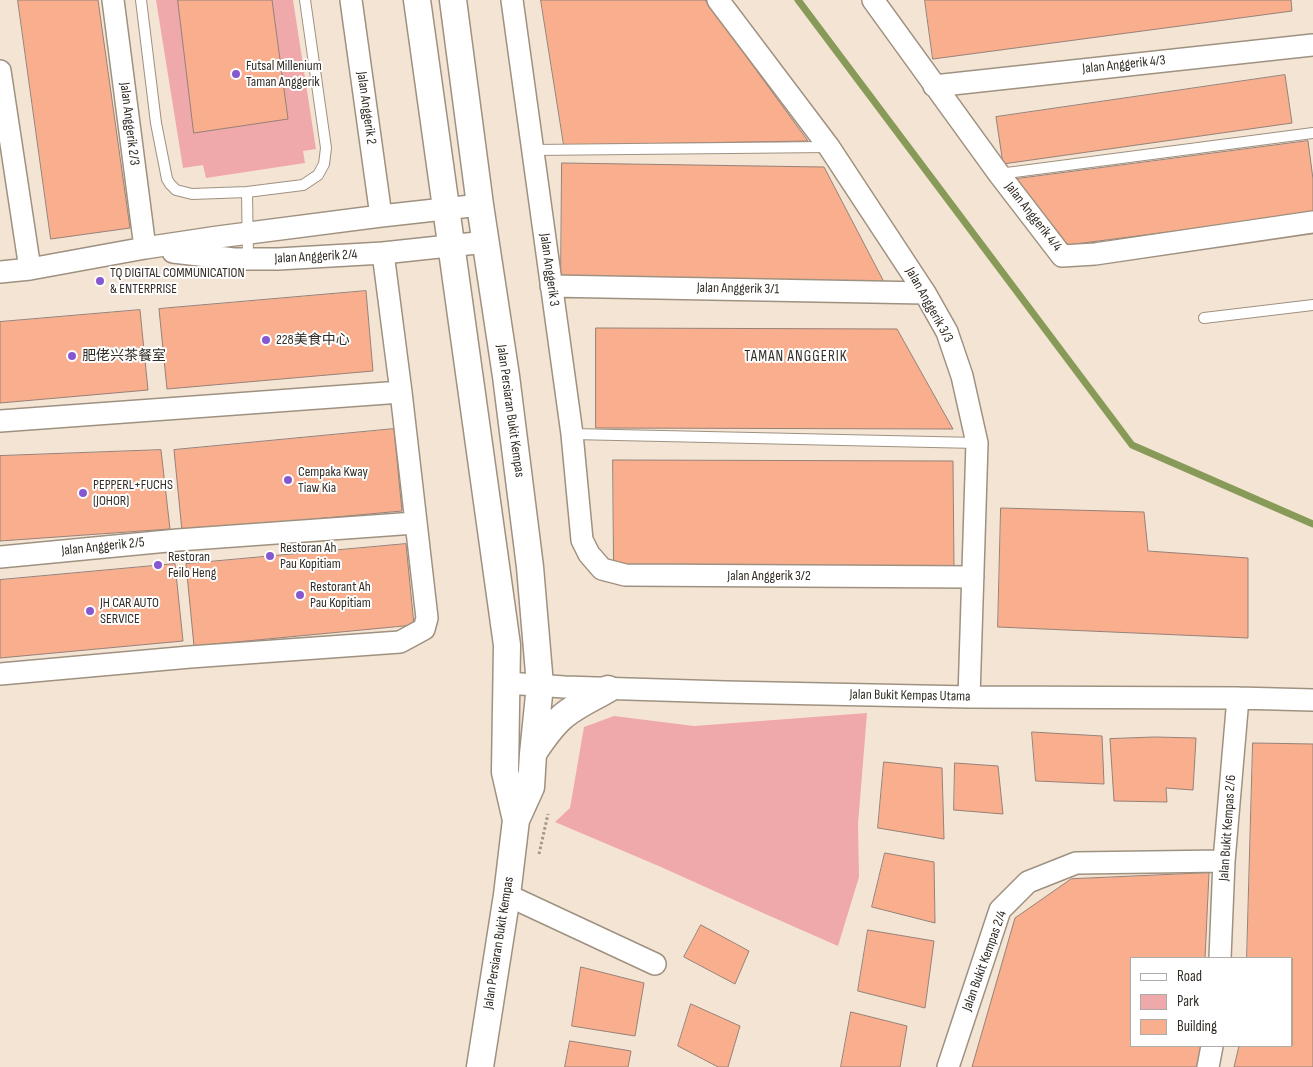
<!DOCTYPE html>
<html>
<head>
<meta charset="utf-8">
<style>
  body { margin:0 }
  #map { position:relative; width:1313px; height:1067px; overflow:hidden; background:#f4e4d3; font-family:"Sofia Sans Condensed",sans-serif }
  canvas { display:block }
  .legend { position:absolute; left:1130px; top:957px; width:162px; height:90px; box-sizing:border-box; background:#fff; border:1px solid #adaba8; margin:0; padding:6px 9px; list-style:none; font-size:15px; color:#332d26 }
  .legend li { display:flex; align-items:center; gap:10px; height:25px }
  .legend b { width:25px; border:1px solid #adaba8 }
</style>
</head>
<body>
<div id="map">
<canvas width="1313" height="1067"></canvas>
<ul class="legend">
<li><b style="height:6px;background:#fff"></b>Road</li>
<li><b style="height:14px;background:#efa9ab"></b>Park</li>
<li><b style="height:14px;background:#f9ae8e"></b>Building</li>
</ul>
</div>
<script>
const ctx = document.querySelector('canvas').getContext('2d');
ctx.lineJoin = 'round';
function fillPath(path, color) {
  ctx.fillStyle = color;
  ctx.fill(path, 'evenodd');
}
function trace(path, color, width, dash) {
  ctx.strokeStyle = color;
  ctx.lineWidth = width;
  ctx.lineCap = dash ? 'butt' : 'round';
  ctx.setLineDash(dash || []);
  ctx.stroke(path);
}
function label(font, color, halo, rows, align = 'center') {
  ctx.font = font + ' "Sofia Sans Condensed","Noto Sans SC",sans-serif';
  ctx.lineWidth = 4;
  ctx.setLineDash([]);
  ctx.textBaseline = 'middle';
  ctx.strokeStyle = halo;
  ctx.fillStyle = color;
  for (const [text, x, y, turn = 0] of rows) {
    ctx.save();
    ctx.translate(x, y);
    ctx.rotate((+turn || 0) * Math.PI / 180);
    ctx.textAlign = isNaN(turn) ? turn : align;
    if (halo) ctx.strokeText(text, 0, 0);
    ctx.fillText(text, 0, 0);
    ctx.restore();
  }
}
const green = new Path2D(`
  M156,0H293L316,149L303,151L305,163L206,178L203,165L183,168Z
  M867,713L858,824L859,877L838,946L763,913L661,867L555,822L570,808L584,727L614,716L694,726Z`);
const stream = new Path2D(`
  M798,0L1132,445L1313,524`);
const building = new Path2D(`
  M18,0H98L130,228L51,239Z
  M178,0H272L288,119L194,133Z
  M541,0H705L808,141L564,145Z
  M925,0H1291L1292,11L933,59Z
  M1285,75L1292,123L1003,164L996,117Z
  M1308,141L1313,179V213L1068,245L1016,179Z
  M562,163L824,167L884,282L561,277Z
  M366,291L373,371L167,389L159,309Z
  M140,310L148,390L0,403V322Z
  M596,328L897,329L953,429L596,428Z
  M394,429L402,511L182,531L174,450Z
  M161,450L170,529L0,541V456Z
  M613,460L953,461L954,569L614,568Z
  M1001,508L1144,512L1148,551L1248,558V638L998,627Z
  M406,544L414,625L194,646L186,564Z
  M175,564L183,641L0,658V580Z
  M1032,732L1102,736L1104,784L1036,781Z
  M1155,737L1196,738L1193,790L1166,788L1167,802L1114,801L1110,739Z
  M1253,743L1313,744V1067H1234L1239,1046H1292V958H1247Z
  M884,762L942,768L944,839L878,828Z
  M955,763L998,766L1003,814L954,810Z
  M885,853L934,862L935,923L872,907Z
  M1209,873L1205,958H1132V1046H1201L1200,1067H972L1015,918L1071,879Z
  M701,925L749,951L735,984L684,957Z
  M868,930L934,941L925,1008L858,991Z
  M581,967L644,983L635,1036L572,1026Z
  M691,1004L740,1026L728,1067H718L678,1046Z
  M851,1012L907,1026L900,1067H841Z
  M570,1041L631,1051L628,1067H565Z`);
const path = new Path2D(`
  M539,854L548,814`);
const service = new Path2D(`
  M141,0L156,123L167,179L170,184L176,190L192,194L247,192L303,185L318,175L324,164L326,148L305,0
  M533,150L829,147
  M999,174L1313,133
  M247,192L248,259
  M1204,318L1313,305
  M572,434L977,443`);
const minor = new Path2D(`
  M113,0L145,248
  M351,0L381,216
  M512,0L572,434L582,540L589,554L602,569L625,575L973,577
  M718,0L829,147L925,293L947,332L962,376L977,443L969,697
  M873,0L999,174L1062,256L1095,254L1313,222
  M0,71L30,269
  M934,86L1313,45
  M173,252L234,259H278L383,253L486,242
  M0,272L30,269L145,248L218,237L381,216L480,205
  M551,286L925,293
  M0,421L401,392
  M0,557L178,540L415,523
  M0,674L190,657L400,642L424,629L427,618L401,392L383,253
  M507,683L564,687L725,692L969,697L1238,698L1313,700
  M507,895L655,964
  M1220,958L1224,861L1238,698
  M948,1067L1000,910L1028,882L1076,863L1224,861
  M1208,1067L1212,1046`);
const tertiary = new Path2D(`
  M417,0L507,645L505,772L516,820
  M453,0L480,205L506,376L530,567L540,685L533,754L531,787L516,820L507,895L480,1067
  M534,752C542,740 550,728 561,718C574,706 593,698 608,689`);
const markers = [
  [236,74,5,"#8558d1"],
  [100,281,5,"#8558d1"],
  [266,340,5,"#8558d1"],
  [72,356,5,"#8558d1"],
  [288,480,5,"#8558d1"],
  [83,493,5,"#8558d1"],
  [270,556,5,"#8558d1"],
  [158,565,5,"#8558d1"],
  [300,595,5,"#8558d1"],
  [90,611,5,"#8558d1"]
];
const streetNames = [
  ["Jalan Anggerik 4/3",1124,65,-6],
  ["Jalan Anggerik 2",366,108,82],
  ["Jalan Anggerik 2/3",129,124,83],
  ["Jalan Anggerik 4/4",1033,217,52],
  ["Jalan Anggerik 2/4",316,257,-3],
  ["Jalan Anggerik 3",549,270,82],
  ["Jalan Anggerik 3/1",738,289,1],
  ["Jalan Anggerik 3/3",929,305,61],
  ["Jalan Persiaran Bukit Kempas",510,411,82],
  ["Jalan Anggerik 2/5",103,547,-6],
  ["Jalan Anggerik 3/2",769,576],
  ["Jalan Bukit Kempas Utama",910,696,1],
  ["Jalan Bukit Kempas 2/6",1228,828,-86],
  ["Jalan Persiaran Bukit Kempas",499,943,-81],
  ["Jalan Bukit Kempas 2/4",985,961,-70]
];
const poiNames = [
  ["Futsal Millenium",246,66],
  ["Taman Anggerik",246,82],
  ["TQ DIGITAL COMMUNICATION",110,273],
  ["& ENTERPRISE",110,289],
  ["228美食中心",276,340],
  ["肥佬兴茶餐室",82,356],
  ["Cempaka Kway",298,472],
  ["Tiaw Kia",298,488],
  ["PEPPERL+FUCHS",93,485],
  ["(JOHOR)",93,501],
  ["Restoran Ah",280,548],
  ["Pau Kopitiam",280,564],
  ["Restoran",168,557],
  ["Feilo Heng",168,573],
  ["Restorant Ah",310,587],
  ["Pau Kopitiam",310,603],
  ["JH CAR AUTO",100,603],
  ["SERVICE",100,619]
];
const neighbourhoodNames = [
  ["TAMAN ANGGERIK",796,357]
];
fillPath(green, '#efa9ab');
trace(stream, '#879a58', 7);
fillPath(building, '#f9ae8e');
trace(building, '#968178', 1);
trace(service, '#9f9180', 12);
trace(minor, '#9f9180', 24);
trace(tertiary, '#9f9180', 29);
trace(path, '#a2978a', 3, [2.5, 2.5]);
trace(service, '#fff', 10);
trace(minor, '#fff', 21);
trace(tertiary, '#fff', 26);
for (const [x, y, r, color] of markers) {
  const dot = new Path2D();
  dot.arc(x, y, r, 0, 2 * Math.PI);
  ctx.fillStyle = color;
  ctx.fill(dot);
  trace(dot, '#fff', 2);
}
label('14px', '#332d26', '#fff', streetNames);
label('14px', '#332d26', '#fff', poiNames, 'left');
ctx.letterSpacing = '1px';
label('15px', '#332d26', '#fff', neighbourhoodNames);
ctx.letterSpacing = '0px';
</script>
</body>
</html>
